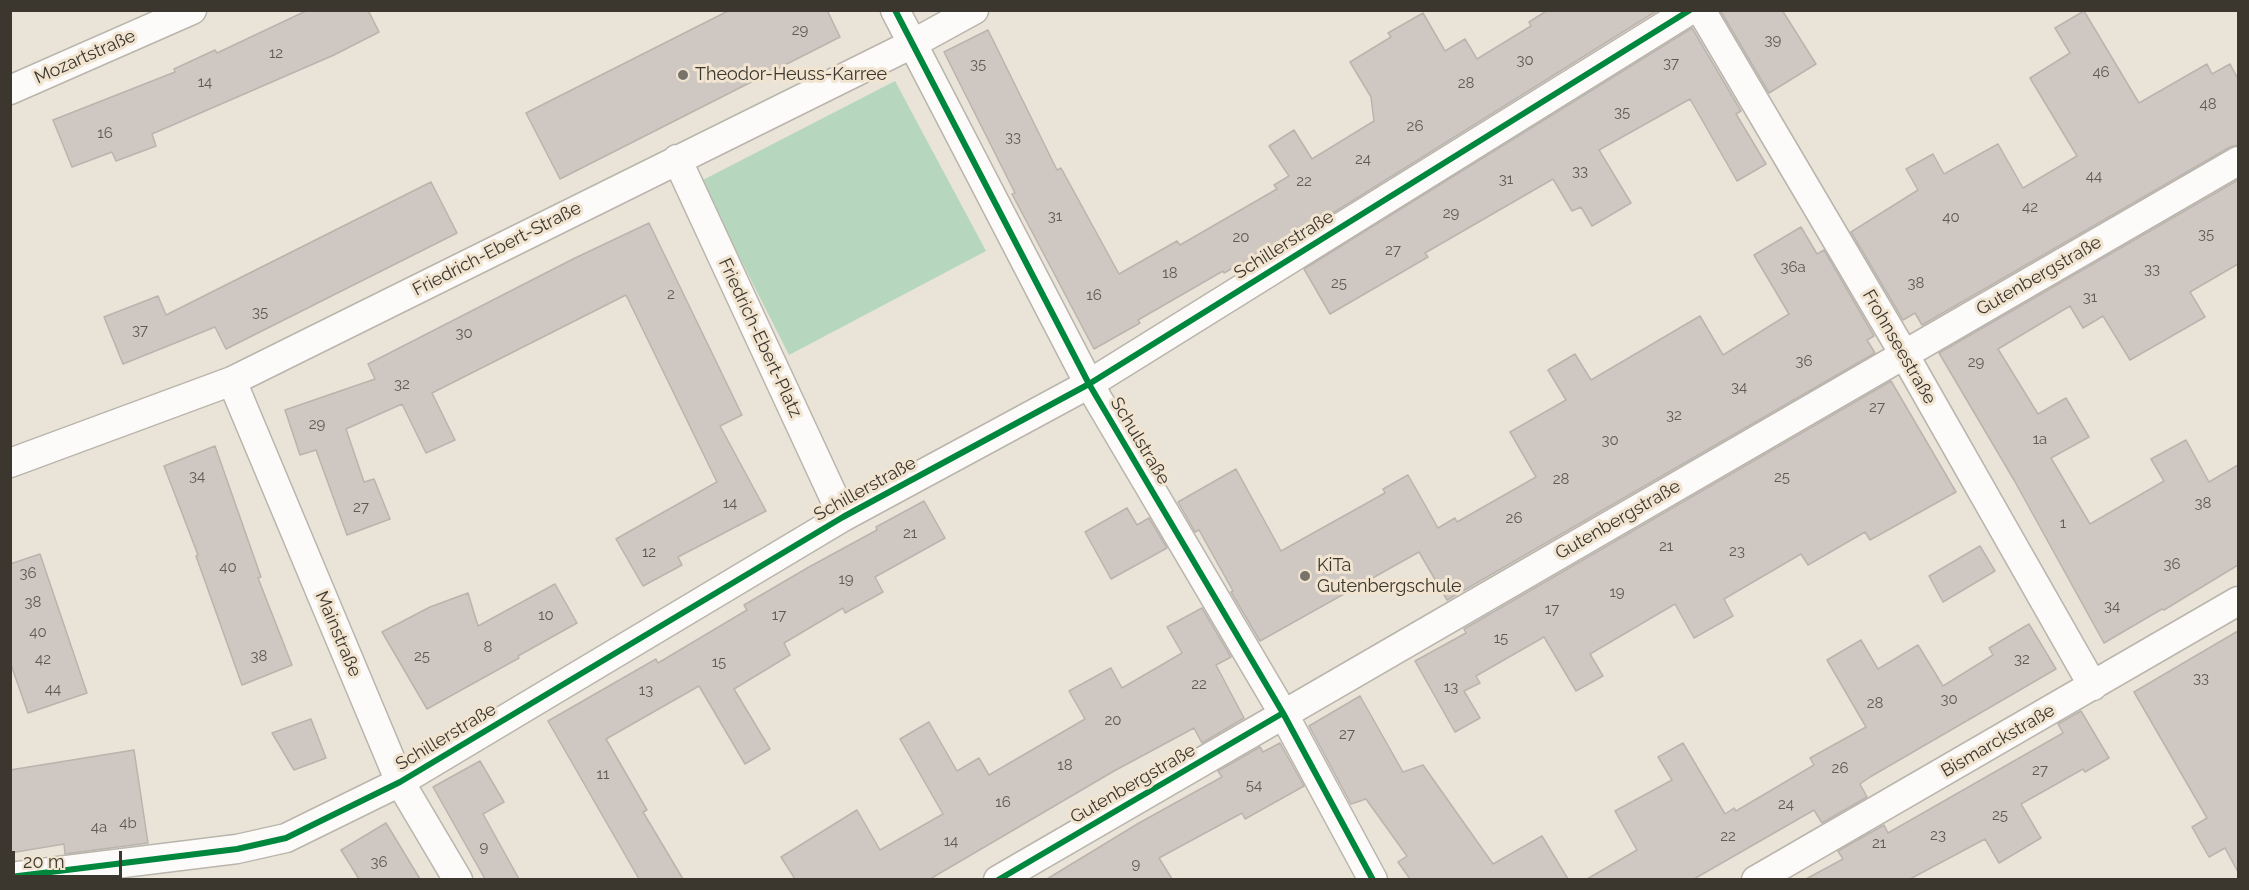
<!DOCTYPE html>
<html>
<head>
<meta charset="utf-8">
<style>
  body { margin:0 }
  #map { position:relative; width:2249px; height:890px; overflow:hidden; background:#e9e3d8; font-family:Raleway,sans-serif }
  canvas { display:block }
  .frame { position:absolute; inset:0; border:12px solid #3b362e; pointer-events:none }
  .scale { position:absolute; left:12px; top:851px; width:110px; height:27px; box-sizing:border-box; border:3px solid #3b362e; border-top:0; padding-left:8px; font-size:18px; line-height:21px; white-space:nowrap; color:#3b362e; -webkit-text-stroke:4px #f1e4d0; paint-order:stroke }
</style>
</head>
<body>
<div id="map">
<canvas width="2249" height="890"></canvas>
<div class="frame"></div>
<div class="scale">20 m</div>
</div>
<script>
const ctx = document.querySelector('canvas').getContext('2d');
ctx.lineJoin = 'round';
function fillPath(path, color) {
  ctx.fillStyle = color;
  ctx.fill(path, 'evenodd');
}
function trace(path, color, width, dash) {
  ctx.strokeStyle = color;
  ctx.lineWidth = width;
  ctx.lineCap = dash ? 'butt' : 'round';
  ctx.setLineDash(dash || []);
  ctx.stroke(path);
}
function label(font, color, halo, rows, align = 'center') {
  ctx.font = font + ' Raleway,sans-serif';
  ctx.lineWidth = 6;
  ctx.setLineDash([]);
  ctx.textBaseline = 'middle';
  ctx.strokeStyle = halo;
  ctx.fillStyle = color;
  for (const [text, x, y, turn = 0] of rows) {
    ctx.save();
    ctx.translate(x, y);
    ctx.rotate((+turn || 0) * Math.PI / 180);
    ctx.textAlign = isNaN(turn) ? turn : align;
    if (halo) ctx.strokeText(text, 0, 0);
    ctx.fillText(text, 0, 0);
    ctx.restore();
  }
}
const green = new Path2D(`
  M895,81L986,251L789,355L701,181Z`);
const building = new Path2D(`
  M308,10H368L379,32L334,55L152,134L156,146L116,161L112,152L72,167L53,120L175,72L174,69L215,50L217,53Z
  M730,10H827L840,37L560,179L526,113Z
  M1548,10H1658L1288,241L1286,238L1224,273L1223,271L1138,320L1140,323L1094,349L1012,194L1015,193L944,52L988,30L1057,170L1061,168L1119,274L1177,241L1180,245L1277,189L1274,185L1289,176L1269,146L1294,130L1312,159L1374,121L1371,97L1350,62L1391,37L1388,33L1423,13L1445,51L1465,39L1477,59L1531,26L1529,22Z
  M1720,10H1782L1816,64L1769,93Z
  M2084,11L2139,103L2207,64L2212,74L2230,64L2238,79V145L2230,147L1922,325L1915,313L1903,320L1851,232L1918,190L1906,169L1933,154L1944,174L1998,144L2023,188L2077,156L2030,78L2070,53L2055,28Z
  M1692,28L1741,111L1736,114L1766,164L1737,181L1690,99L1599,150L1631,203L1592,226L1581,207L1572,211L1553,179L1425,253L1428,257L1330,314L1304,269Z
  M2238,180V264L2190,292L2205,317L2130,360L2103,316L2083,328L2070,306L1998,349L2038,414L2066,398L2089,437L2051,458L2090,524L2164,481L2151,459L2186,440L2209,482L2238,465V565L2164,610L2162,609L2104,643L2014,480L1939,353Z
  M431,182L457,233L226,349L215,327L123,364L104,317L158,296L166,315Z
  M649,223L742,415L720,426L766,511L678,557L682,565L643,586L616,539L717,482L626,295L432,393L455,440L426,453L402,404L346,429L364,482L374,479L390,519L347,535L316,450L300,455L285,410L375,379L368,364L573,259Z
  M1801,227L1817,254L1824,250L1874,336L1867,340L1875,353L1447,600L1419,552L1260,641L1231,592L1233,591L1199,530L1195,532L1178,502L1236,469L1281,551L1385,493L1383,489L1408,475L1438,528L1455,518L1457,522L1536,477L1510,432L1566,400L1548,370L1575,354L1591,380L1700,316L1723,355L1789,314L1754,255Z
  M1891,381L1956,492L1870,540L1865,532L1808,565L1801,554L1724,599L1733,616L1694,638L1675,604L1590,654L1603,676L1576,691L1544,637L1476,676L1480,683L1464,691L1480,718L1455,732L1415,661L1466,633L1464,629Z
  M215,446L261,577L258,578L292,665L242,685L196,556L198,555L164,466Z
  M924,501L945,538L875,577L883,592L845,613L843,608L784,643L790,655L734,689L770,749L745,764L699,686L606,739L647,810L643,812L683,879H639L548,721L656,659L658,663L747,610L744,605L809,567L877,530L876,527Z
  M1127,508L1137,525L1149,518L1167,548L1111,579L1085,532Z
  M1980,546L1995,571L1943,602L1929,576Z
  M40,554L87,693L28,713L10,662V564Z
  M555,584L577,623L518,656L519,658L427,709L382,632L430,607L468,593L478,626Z
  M1202,608L1231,657L1216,665L1244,718L1202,743L1194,728L1114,771L930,879H795L781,857L857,810L880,850L943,814L900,739L929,722L957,771L979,758L989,775L1085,719L1069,691L1111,668L1122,688L1182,653L1167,627Z
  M2029,624L2056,669L1870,777L1860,784L1867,797L1822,823L1814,810L1694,879H1587L1637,850L1615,811L1672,780L1658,757L1683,743L1725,814L1734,808L1736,811L1814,765L1810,758L1866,727L1827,660L1861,640L1878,669L1918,645L1943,686L1993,655L1989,648Z
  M2238,631V872L2225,848L2209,857L2192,827L2207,818L2134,692Z
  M1360,696L1403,772L1423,765L1493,864L1542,836L1568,879H1410L1398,862L1407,856L1366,799L1351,804L1309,726Z
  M2081,711L2109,758L2085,772L2083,769L2021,804L2041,838L1999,863L1985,839L1910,879H1806L1843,859L1838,851L1884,825L1888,833L2063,733L2058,724Z
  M311,719L326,758L294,770L272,733Z
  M1280,743L1304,786L1245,819L1242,813L1159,858L1172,879H1047L1139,823L1222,777L1218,771L1260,747L1263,752Z
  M134,750L148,843L65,854L64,844L10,853V770Z
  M480,761L504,802L483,814L519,879H485L433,787Z
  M386,823L420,879H359L341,850Z`);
const street = new Path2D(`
  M895,10L1089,384L1283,713L1373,880
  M1701,10L1904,354L2093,686
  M10,90L192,10
  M677,159L843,517
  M232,381L400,782L458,880
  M10,463L232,381L912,44L974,10
  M10,877L237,849L286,838L400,782L843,517L1089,384L1690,10
  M998,880L2238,161
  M1756,880L2238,601`);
const cycleway = new Path2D(`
  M895,10L1089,384L1283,713L1373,880
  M10,877L237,849L286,838L400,782L843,517L1089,384L1690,10
  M998,880L1283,713`);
const markers = [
  [683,75,6,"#78736a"],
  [1305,576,6,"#78736a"]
];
const numberNames = [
  ["29",800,30],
  ["39",1773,40],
  ["12",276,53],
  ["30",1525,60],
  ["37",1671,63],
  ["35",978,64],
  ["46",2101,72],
  ["14",205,82],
  ["28",1466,83],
  ["48",2208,104],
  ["35",1622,112],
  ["26",1415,126],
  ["16",105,133],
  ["33",1013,137],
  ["24",1363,159],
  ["33",1580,171],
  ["44",2094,176],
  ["31",1506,179],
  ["22",1304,181],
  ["42",2030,207],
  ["29",1451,213],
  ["31",1055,216],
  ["40",1951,217],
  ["35",2206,234],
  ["20",1241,237],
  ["27",1393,250],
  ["36a",1793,267],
  ["33",2152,269],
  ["18",1170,273],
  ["25",1339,283],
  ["38",1916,283],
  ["2",671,294],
  ["16",1094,295],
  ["31",2090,297],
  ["35",260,312],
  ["37",140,330],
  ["30",464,333],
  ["36",1804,361],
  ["29",1976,362],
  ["32",402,384],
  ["34",1739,387],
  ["27",1877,407],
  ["32",1674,415],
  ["29",317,424],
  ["1a",2040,439],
  ["30",1610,440],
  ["34",197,476],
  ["25",1782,477],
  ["28",1561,479],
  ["14",730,503],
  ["38",2203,503],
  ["27",361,507],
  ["26",1514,518],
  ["1",2063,523],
  ["21",910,533],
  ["21",1666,546],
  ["23",1737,551],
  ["12",649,552],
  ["36",2172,564],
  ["40",228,567],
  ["36",28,573],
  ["19",846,579],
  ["19",1617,592],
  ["38",33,602],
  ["34",2112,606],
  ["17",1552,609],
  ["10",546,615],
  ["17",779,615],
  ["40",38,632],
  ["15",1501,638],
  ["8",488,647],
  ["38",259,656],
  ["25",422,656],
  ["42",43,659],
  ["32",2022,659],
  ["15",719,662],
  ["33",2201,678],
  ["22",1199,684],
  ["13",1451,687],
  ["44",53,689],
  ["13",646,690],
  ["30",1949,699],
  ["28",1875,703],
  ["20",1113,720],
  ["27",1347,734],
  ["18",1065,765],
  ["26",1840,768],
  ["27",2040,770],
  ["11",603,774],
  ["54",1254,785],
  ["16",1003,802],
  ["24",1786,804],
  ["25",2000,815],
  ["4b",128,823],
  ["4a",99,827],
  ["23",1938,835],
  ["22",1728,836],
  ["14",951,841],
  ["21",1879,843],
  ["9",484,847],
  ["36",379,862],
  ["9",1136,864]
];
const streetNames = [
  ["Mozartstraße",85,57,-24],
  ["Schillerstraße",1284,245,-32],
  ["Friedrich-Ebert-Straße",497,249,-27],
  ["Gutenbergstraße",2039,276,-30],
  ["Friedrich-Ebert-Platz",760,338,65],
  ["Frohnseestraße",1899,347,60],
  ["Schulstraße",1140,441,59],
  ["Schillerstraße",865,489,-29],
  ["Gutenbergstraße",1618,520,-30],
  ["Mainstraße",338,634,67],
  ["Schillerstraße",446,737,-31],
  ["Bismarckstraße",1998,741,-30],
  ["Gutenbergstraße",1133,784,-30]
];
const poiNames = [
  ["Theodor-Heuss-Karree",695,75],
  ["KiTa",1317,566],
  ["Gutenbergschule",1317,587]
];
fillPath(green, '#b6d7be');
fillPath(building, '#cfc7c1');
trace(building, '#bbb3ae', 1.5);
trace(street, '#bab5ac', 31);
trace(street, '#fcfbf9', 28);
trace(cycleway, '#00873e', 6);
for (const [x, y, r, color] of markers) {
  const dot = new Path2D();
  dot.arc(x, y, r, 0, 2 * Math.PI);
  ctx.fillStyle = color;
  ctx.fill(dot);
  trace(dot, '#f1e4d0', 2);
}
label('15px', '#605a53', null, numberNames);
label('18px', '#3b362e', '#f1e4d0', streetNames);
label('18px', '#3b362e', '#f1e4d0', poiNames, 'left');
</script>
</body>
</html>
